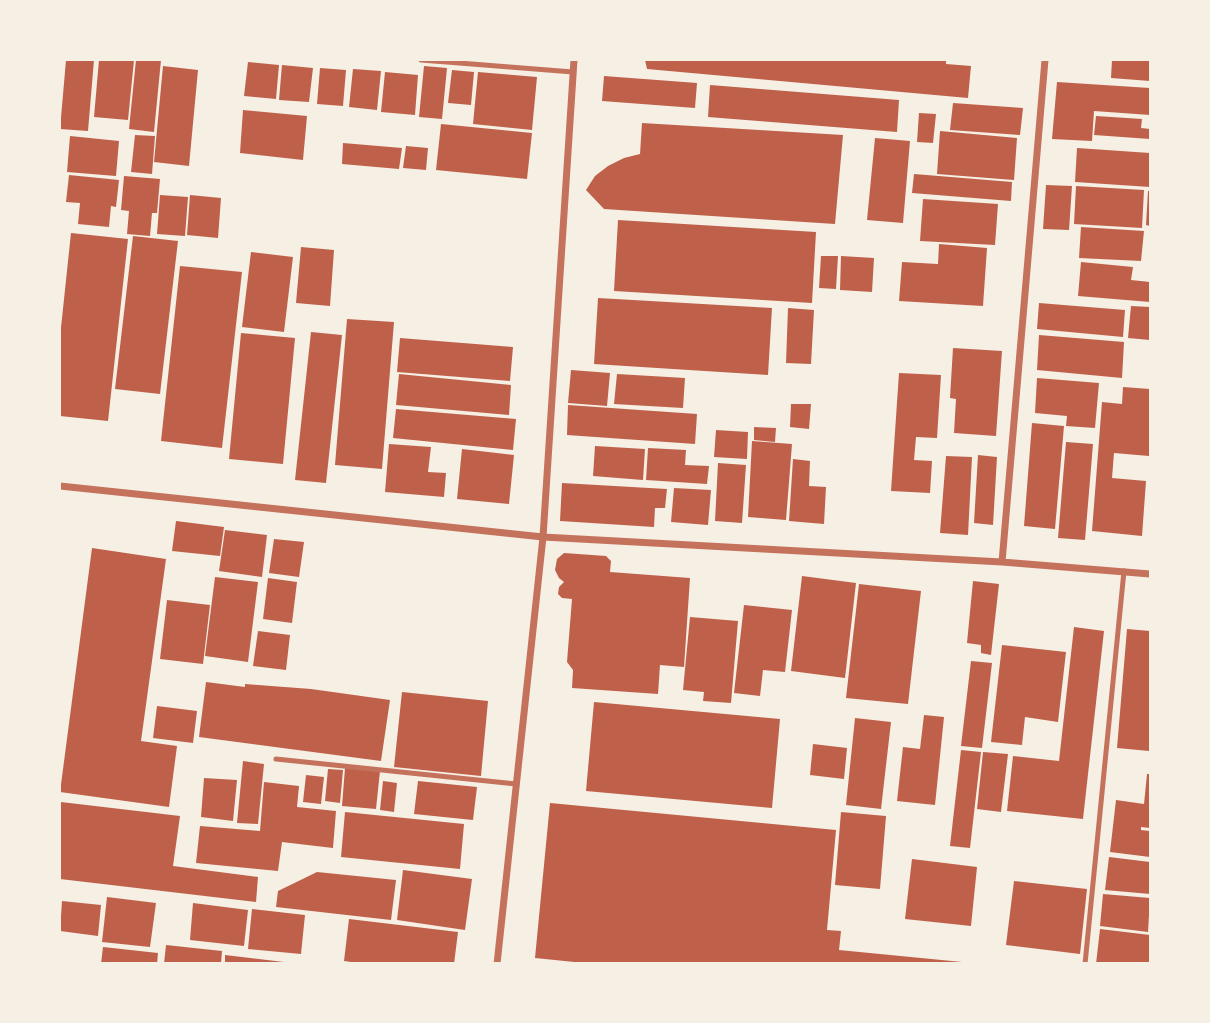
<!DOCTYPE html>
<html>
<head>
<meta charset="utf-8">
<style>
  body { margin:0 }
  #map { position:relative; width:1210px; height:1023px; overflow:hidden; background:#f6efe4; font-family:"Golos Text",sans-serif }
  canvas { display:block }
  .frame { position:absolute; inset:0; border:61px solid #f6efe4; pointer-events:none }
</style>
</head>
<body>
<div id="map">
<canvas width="1210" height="1023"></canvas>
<div class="frame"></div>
</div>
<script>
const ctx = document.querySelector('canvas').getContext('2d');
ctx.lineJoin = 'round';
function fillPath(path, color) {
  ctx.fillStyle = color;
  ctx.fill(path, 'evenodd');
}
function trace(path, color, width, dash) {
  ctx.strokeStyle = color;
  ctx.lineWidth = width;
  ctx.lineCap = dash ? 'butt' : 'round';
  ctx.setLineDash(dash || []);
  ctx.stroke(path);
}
const building = new Path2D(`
  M66,60H94L88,131L60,129Z
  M99,60H134L128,120L94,117Z
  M136,60H161L154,132L129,129Z
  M645,60H946V64L971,66L968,98L647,69Z
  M1112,60H1150V81L1111,78Z
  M248,62L279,65L276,99L244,96Z
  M282,65L313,68L309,102L279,100Z
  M163,66L198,70L189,166L154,162Z
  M424,66L447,68L442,119L419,117Z
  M320,68L346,70L343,106L317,104Z
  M353,69L381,71L377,110L349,107Z
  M452,70L474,72L471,105L448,103Z
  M385,72L418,75L415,115L381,112Z
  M478,72L537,77L532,130L473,124Z
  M604,76L697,83L695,108L602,101Z
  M1057,82L1150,88V115L1094,111L1092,141L1052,139Z
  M710,85L899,100L897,132L708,117Z
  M953,103L1023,108L1020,135L950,130Z
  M243,110L307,116L303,160L240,153Z
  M919,113L936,114L933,143L917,142Z
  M1096,116L1142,119L1141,128L1150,129V139L1094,135Z
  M642,123L843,135L835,224L604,209L586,190L595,176L608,166L624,158L640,154Z
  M441,124L532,133L527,179L436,170Z
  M940,131L1017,138L1014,180L937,174Z
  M135,135L155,136L152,174L131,172Z
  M70,136L119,141L116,176L67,172Z
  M875,138L910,141L903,223L867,220Z
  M343,143L402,148L399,169L342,164Z
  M406,146L428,148L426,170L403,168Z
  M1077,148L1150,153V187L1075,182Z
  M914,174L1012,182L1011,201L912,193Z
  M69,175L119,180L116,207L111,206L109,227L78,224L80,203L66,202Z
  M124,176L160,179L157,213H152L150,236L127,234L129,211L121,210Z
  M1046,185L1072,186L1069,230L1043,229Z
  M1076,186L1144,190L1142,228L1074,224Z
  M1148,191H1150V226L1146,225Z
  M160,195L188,197L185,236L157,234Z
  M190,195L221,198L218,238L187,235Z
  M923,199L998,204L995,245L920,241Z
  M618,220L816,232L812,303L614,291Z
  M1081,227L1144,231L1141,261L1079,258Z
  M71,233L128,239L108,421L60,416V337Z
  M133,236L178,241L160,394L115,389Z
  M939,244L987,248L983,306L899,301L902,262L938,264Z
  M301,247L334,250L330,306L296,303Z
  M251,252L293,257L284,332L242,327Z
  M821,256H838L836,289L819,288Z
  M841,256L874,258L872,292L840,290Z
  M1081,262L1133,267L1131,280L1150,282V302L1078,296Z
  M180,266L242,272L222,448L161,441Z
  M598,298L772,308L768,375L594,364Z
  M1039,303L1125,310L1123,337L1037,329Z
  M1131,306L1150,307V340L1128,338Z
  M788,308L814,310L811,364L786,363Z
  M347,319L394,322L382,469L335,465Z
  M311,332L342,335L326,483L295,480Z
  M241,333L295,338L283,464L229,459Z
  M1039,335L1124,342L1122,378L1037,370Z
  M400,338L513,347L510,381L397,372Z
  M953,348L1002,351L996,436L954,433L956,399L950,398Z
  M571,370L610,373L607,406L568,403Z
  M899,373L941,375L937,438L916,437L914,460L932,461L930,493L891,491Z
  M399,374L511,385L509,415L396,405Z
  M617,374L685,378L683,408L614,404Z
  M1037,378L1099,383L1095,428L1066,426L1067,416L1035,413Z
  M1123,387L1150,389L1149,456L1114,453L1112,478L1146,481L1142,536L1092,531L1102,402L1122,404Z
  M791,404H811L809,429L790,427Z
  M568,405L697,414L695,444L567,435Z
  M396,409L516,419L513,450L393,438Z
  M1032,423L1064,426L1055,529L1024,526Z
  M754,427L776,428L775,442L754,440Z
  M716,430L748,432L747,459L714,457Z
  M752,441L792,444L786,520L748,517Z
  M1066,442L1093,444L1085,540L1058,538Z
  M389,444L431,447L428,472L446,473L444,497L385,492Z
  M595,446L645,449L643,480L593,476Z
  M648,448L686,450L685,465L709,466L707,484L646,480Z
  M462,449L514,455L509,504L457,499Z
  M978,455L997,457L993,525L974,523Z
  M946,456L972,457L968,535L940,533Z
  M793,459L810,461L809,486L826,487L824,524L789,521Z
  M718,463L746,465L742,523L715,521Z
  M562,483L667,489L665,508H655L654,527L560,521Z
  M674,488L711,490L708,525L671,522Z
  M176,521L224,527L220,556L172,551Z
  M225,530L267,535L262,577L219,571Z
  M274,539L304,542L299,577L269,573Z
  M92,548L166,559L141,741L177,746L169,807L60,792Z
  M564,553L606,556L611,561L610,572L690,578L684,667L660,665L658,694L572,688L573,670L567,662L572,599L562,598L558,594L559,587L564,582L559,578L555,570L557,559Z
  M802,576L856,583L845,678L791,671Z
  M215,577L258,582L248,662L205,656Z
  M268,578L297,582L292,623L263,619Z
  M973,581L999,584L991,655L981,653V645L967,643Z
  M859,584L921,591L908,704L846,698Z
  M167,600L210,605L203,664L160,659Z
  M744,605L792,610L785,672L763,670L760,696L734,693Z
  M690,617L738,621L731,703L703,701L704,692L683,690Z
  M1074,627L1104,631L1083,819L1007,811L1013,756L1059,761Z
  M1127,629L1150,631L1149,751L1117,748Z
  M258,631L290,635L286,670L253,666Z
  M1002,645L1066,652L1058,722L1025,717L1022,745L991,742Z
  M971,661L992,663L982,748L961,746Z
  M206,682L245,687V684L311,689L390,700L381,761L199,737Z
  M402,692L488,701L481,776L394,767Z
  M594,702L780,719L772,808L586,791Z
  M157,706L197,711L193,743L153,738Z
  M924,715L944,717L935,805L897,801L903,747L920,749Z
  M855,718L891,722L881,809L846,805Z
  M813,744L847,748L844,779L810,775Z
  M961,750L981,752L970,848L950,846Z
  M983,752L1008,754L1001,812L977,809Z
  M243,761L264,764L258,824L237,823Z
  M345,768L380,771L376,809L342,806Z
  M328,769L343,770L340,803L325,801Z
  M1147,774H1150V828L1141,827V830L1150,831V857L1110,852L1116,800L1144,804Z
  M306,775L324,777L321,804L303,802Z
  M204,778L237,780L233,821L201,817Z
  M383,781L397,783L394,812L380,810Z
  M418,781L477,787L473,820L414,814Z
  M264,782L299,786L297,807L336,811L333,848L282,842L278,871L196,863L200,826L260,831Z
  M61,802L180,816L173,866L258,877L256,902L60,879Z
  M550,803L836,830L827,930L841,931L839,950L962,962V964H594L535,958Z
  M345,812L464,824L460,869L341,857Z
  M841,812L886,816L880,889L835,885Z
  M1109,857L1150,862V894L1105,890Z
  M912,859L977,867L971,926L905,919Z
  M403,870L472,879L465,930L397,920Z
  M317,872L396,880L391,920L276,907L278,891Z
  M1014,881L1087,889L1080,954L1006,945Z
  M1103,894L1150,898L1148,932L1100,926Z
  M107,897L156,903L150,947L102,942Z
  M62,901L101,905L98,936L60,931Z
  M193,903L248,910L244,946L190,940Z
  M252,909L305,915L301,954L248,949Z
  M349,919L458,932L454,964H365L344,961Z
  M1100,929L1150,935V964H1096Z
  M166,945L222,951L221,964H164Z
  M103,947L158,953L157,964H101Z
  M225,955L284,962V964H225Z`);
const service = new Path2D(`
  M421,60L573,72
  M276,759L516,784
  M1085,964L1124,571`);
const minor = new Path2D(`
  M60,486L543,537L1002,562L1150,574
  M1002,562L1045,60
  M497,964L543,537L574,60`);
fillPath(building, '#bf614a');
trace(service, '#c5725c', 5);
trace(minor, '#c5725c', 7);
</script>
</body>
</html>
